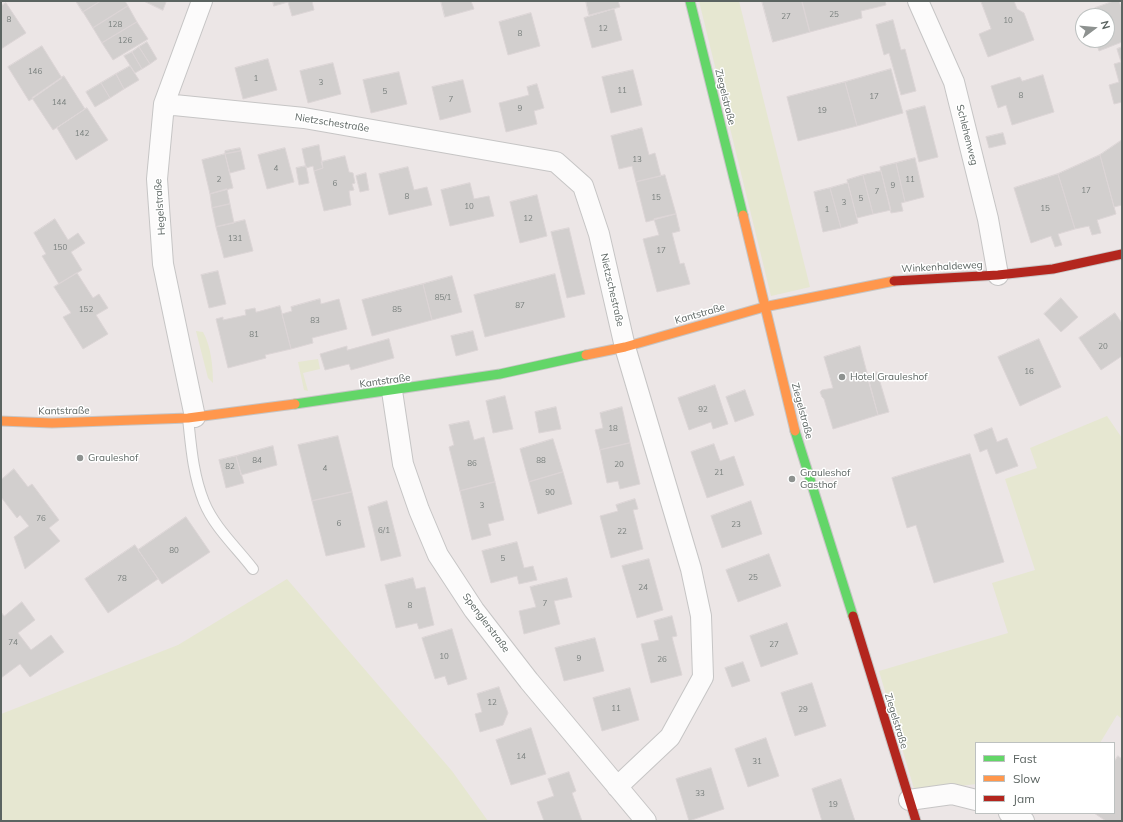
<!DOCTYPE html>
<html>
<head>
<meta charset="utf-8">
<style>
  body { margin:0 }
  #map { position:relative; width:1123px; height:822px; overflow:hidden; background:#ece6e6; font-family:Mulish,sans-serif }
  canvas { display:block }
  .frame { position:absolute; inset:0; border:2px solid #5b6461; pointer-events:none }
  .legend { position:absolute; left:975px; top:742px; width:140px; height:72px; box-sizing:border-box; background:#fff; border:1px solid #bdc1c0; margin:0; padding:5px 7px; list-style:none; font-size:12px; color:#5b6461 }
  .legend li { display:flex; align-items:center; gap:8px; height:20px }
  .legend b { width:20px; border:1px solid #bdc1c0 }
  .north { position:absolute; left:1075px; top:8px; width:40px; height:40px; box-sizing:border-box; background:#fff; border:1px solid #bdc1c0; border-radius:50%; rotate:74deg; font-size:11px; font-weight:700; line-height:16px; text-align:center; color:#5b6461 }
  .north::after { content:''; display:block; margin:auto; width:14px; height:18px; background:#8e9290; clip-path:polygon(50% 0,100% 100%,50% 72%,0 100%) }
</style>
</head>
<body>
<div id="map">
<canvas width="1123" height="822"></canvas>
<div class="frame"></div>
<ul class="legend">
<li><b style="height:5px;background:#63d668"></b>Fast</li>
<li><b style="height:5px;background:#ff974d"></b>Slow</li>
<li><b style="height:5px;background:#b3261e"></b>Jam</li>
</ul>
<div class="north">N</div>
</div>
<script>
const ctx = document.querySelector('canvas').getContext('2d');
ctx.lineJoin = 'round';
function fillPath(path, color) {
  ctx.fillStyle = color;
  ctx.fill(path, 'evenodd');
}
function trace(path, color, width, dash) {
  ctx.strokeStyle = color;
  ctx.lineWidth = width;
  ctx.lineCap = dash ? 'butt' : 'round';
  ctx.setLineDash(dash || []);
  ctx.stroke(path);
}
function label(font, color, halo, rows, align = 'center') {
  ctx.font = font + ' Mulish,sans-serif';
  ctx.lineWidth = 3;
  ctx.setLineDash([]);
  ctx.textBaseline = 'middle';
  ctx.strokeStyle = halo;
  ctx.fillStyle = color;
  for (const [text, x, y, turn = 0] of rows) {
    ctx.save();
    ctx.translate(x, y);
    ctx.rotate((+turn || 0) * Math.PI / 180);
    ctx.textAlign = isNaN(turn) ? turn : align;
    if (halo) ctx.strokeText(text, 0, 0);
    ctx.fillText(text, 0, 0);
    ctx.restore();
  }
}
const green = new Path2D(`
  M699,1H739L810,287L771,296Z
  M196,331L203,332C211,346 213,367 213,383L208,378Z
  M318,359L320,369L303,373L308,391L304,390L298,362Z
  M1107,416L1122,438V719L1117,715L1100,743H976V784L915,792L879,671L1008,633L992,583L1035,570L1005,479L1037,468L1030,448Z
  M287,579L452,771L488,821H1V714L178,645Z`);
const building = new Path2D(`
  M76,1H101L83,12Z
  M101,1H125L128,6L93,28L83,12Z
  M144,1H164L166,2L163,10Z
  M273,1H312L314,10L292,16L288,2L274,6Z
  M441,1H471L474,9L445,17Z
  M586,1H618L620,7L589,15Z
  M762,1H802L810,32L773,42Z
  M802,1H885L886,5L861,11L862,18L810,32Z
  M981,1H1014L1017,9L1024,13L1034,40L988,57L979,34L991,29Z
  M1114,1H1119L1122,9V42L1099,51L1095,40H1107V16H1098L1095,8Z
  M6,3L26,33L1,49V6Z
  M128,6L137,22L102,43L93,28Z
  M614,9L622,40L592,48L584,18Z
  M531,13L540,46L508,55L499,22Z
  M893,20L901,50L905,49L916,91L901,95L889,53L884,55L876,25Z
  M137,22L148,39L113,60L102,43Z
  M147,42L157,59L150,64L139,47Z
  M42,46L62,78L29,101L8,67Z
  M139,47L150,64L142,69L132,52Z
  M1122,47V102L1114,104L1109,85L1119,82L1114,64L1121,62L1117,49Z
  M132,52L142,69L135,73L124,56Z
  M268,59L277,90L243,99L235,68Z
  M333,63L341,94L308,103L300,71Z
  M130,66L139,80L124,89L116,74Z
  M891,69L903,113L857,126L845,82Z
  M633,70L642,105L611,113L602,77Z
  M399,72L407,104L371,113L363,80Z
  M116,74L124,89L110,98L101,83Z
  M1043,75L1054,112L1012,125L1006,105L998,108L991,86L1020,77L1022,81Z
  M64,76L85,109L53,130L32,98Z
  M463,80L471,112L440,120L432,87Z
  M845,82L857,126L798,141L787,97Z
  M101,83L110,98L95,107L86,92Z
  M537,84L544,108L534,111L537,124L506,132L499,103L529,95L527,87Z
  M925,106L938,157L919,162L906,111Z
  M87,108L108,140L76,160L57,128Z
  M642,128L649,155L655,153L661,176L636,182L632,166L619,169L611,136Z
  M1003,133L1006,144L989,148L986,137Z
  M1122,140V205L1114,207L1100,155Z
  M319,145L323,168L314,171L313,166L306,168L302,149Z
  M240,148L241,151L225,154V151Z
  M285,148L294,182L267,189L258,155Z
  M241,151L245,169L230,173L225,154Z
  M225,154L233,188L210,194L202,160Z
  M1100,155L1116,214L1097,220L1101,233L1092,235L1089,226L1075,229L1058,174Z
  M345,156L349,172L353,173L355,183L352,184L354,190L349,191L351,205L324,211L314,171L323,168L321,162Z
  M915,158L924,197L905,202L896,163Z
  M896,163L905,202L901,203L903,211L891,213L880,167Z
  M306,166L309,183L299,185L296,168Z
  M408,167L414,190L427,187L432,205L389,215L379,174Z
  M881,171L891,210L873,214L863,175Z
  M366,173L369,190L360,192L356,176Z
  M1058,174L1075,229L1058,234L1062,245L1055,247L1051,236L1031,243L1014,188Z
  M665,175L676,214L646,222L636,182Z
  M863,175L873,214L857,218L847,180Z
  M470,183L474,199L489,196L494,216L450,226L441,190Z
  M848,183L858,223L841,228L830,188Z
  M830,188L841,228L823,232L814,192Z
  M227,189L230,204L212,208L210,194Z
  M537,195L547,236L520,243L510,202Z
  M230,204L234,223L216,227L212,208Z
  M676,214L680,231L672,233L680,264L684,263L690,284L657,292L643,239L659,235L654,219Z
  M55,219L68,240L78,233L85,243L71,252L82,270L59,284L42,256L46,254L34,233Z
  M245,220L253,251L224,258L216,227Z
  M569,228L585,294L567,298L551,232Z
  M218,271L226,304L209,308L201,275Z
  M77,273L93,298L99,294L108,308L96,315L108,334L83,349L63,317L71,313L54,287Z
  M555,274L565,317L485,337L474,295Z
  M452,276L462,312L432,320L423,284Z
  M423,284L432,320L372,336L362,300Z
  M1061,298L1078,317L1061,332L1044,314Z
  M320,299L321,304L339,299L347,329L312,338L313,343L291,349L282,314L292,311L291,307Z
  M280,306L291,349L265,355L266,358L228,368L216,319L223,317V320L246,315L245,310L255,308L256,312Z
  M1115,313L1122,323V356L1101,370L1079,338Z
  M473,331L478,350L456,356L451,336Z
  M389,339L394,358L351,370L349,364L325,370L320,354L347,346V350Z
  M1039,339L1061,387L1020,406L998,357Z
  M860,346L878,415L833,429L824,399L822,397L820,392L822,390L833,388L824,357Z
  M877,372L889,412L878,415L867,376Z
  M715,385L728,424L713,429L711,422L689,430L678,398Z
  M745,390L754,415L735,422L726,397Z
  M505,396L513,429L493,433L486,401Z
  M556,407L561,429L539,433L535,412Z
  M622,407L630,443L600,450L595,430L603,428L600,413Z
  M469,421L474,440L484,437L495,482L460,491L449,447L454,445L449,425Z
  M992,428L997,442L1007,438L1018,466L996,474L987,449L980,452L974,435Z
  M338,436L352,492L312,501L298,445Z
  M553,439L563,472L529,482L520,449Z
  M630,443L640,484L620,489L618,481L607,483L600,450Z
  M714,444L720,461L734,456L744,485L707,498L691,452Z
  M273,446L277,465L241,475L236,456Z
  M970,454L1004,562L934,583L916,525L907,528L892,478Z
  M236,456L244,483L226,488L219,460Z
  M14,469L28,487L32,484L59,520L49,528L60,541L25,569L14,537L29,526L20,515L17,518L1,497V480Z
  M563,472L572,504L538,514L529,482Z
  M495,482L504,520L488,524L491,535L472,540L460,491Z
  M352,492L365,547L326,556L312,501Z
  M635,499L638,509L633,510L643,549L611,558L600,516L618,511L616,505Z
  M387,501L401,556L381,561L368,507Z
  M751,501L762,534L722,548L711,516Z
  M186,517L210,552L162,584L138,550Z
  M517,542L524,568L533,566L537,580L519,584L517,576L491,583L482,551Z
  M135,545L158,579L108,613L85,579Z
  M769,554L781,586L738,602L726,570Z
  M649,559L663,610L637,618L622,566Z
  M413,578L416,589L425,587L434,625L419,629L417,623L396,628L385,585Z
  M567,578L572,597L554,601L560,624L524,634L519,611L536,607L530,587Z
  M22,602L35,620L18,633L31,650L51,635L64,652L30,677L20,664L1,678V612L4,616Z
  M672,616L677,636L672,637L682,675L651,683L641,644L659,640L654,621Z
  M787,623L798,654L761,667L750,636Z
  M452,629L467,679L448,685L445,676L435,679L422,638Z
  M595,638L604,671L564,681L555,648Z
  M743,662L750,681L732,687L725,668Z
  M812,683L826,726L795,736L781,693Z
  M499,687L508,713L503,725L480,732L475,714L482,712L477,694Z
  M630,688L639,720L602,731L593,698Z
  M531,728L546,774L511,785L496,740Z
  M766,738L779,776L748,787L735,749Z
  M1118,756L1122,759V821H1106L1094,813H1114V762Z
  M711,768L724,809L689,821L676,779Z
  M569,772L576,791L572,793L582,821H544L537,802L554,796L548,779Z
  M841,779L855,821H822L812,789Z`);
const lane = new Path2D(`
  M188,418C191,446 193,475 204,502C214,527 237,548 253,569`);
const street = new Path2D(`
  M918,1L954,82L988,219L998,275
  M164,104L304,118L556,162L583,186L599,234L625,347L691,569L701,616L703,677L670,737L617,787
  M392,391L403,464L419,510L438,555L474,610L529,681L646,821
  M195,417L163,264L157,179L164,104L202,1
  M909,800L952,794L976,800
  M1009,813L1024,821`);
const fast = new Path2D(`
  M690,1L743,215
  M295,404L500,374L586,355
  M795,431L853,616`);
const slow = new Path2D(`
  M743,215L795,431
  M586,355L625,347L764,307L894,281
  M1,421L52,423L188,418L295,404`);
const jam = new Path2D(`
  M894,281L998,275L1053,269L1122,254
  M853,616L916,821`);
const markers = [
  [842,377,4,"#8e9290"],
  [80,458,4,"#8e9290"],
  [792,479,4,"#8e9290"]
];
const numberNames = [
  ["25",834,15],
  ["27",786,17],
  ["8",9,20],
  ["10",1008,21],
  ["128",115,25],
  ["12",603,29],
  ["8",520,34],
  ["126",125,41],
  ["146",35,72],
  ["1",256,79],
  ["3",321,83],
  ["11",622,91],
  ["5",385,92],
  ["8",1021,96],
  ["17",874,97],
  ["7",451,100],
  ["144",59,103],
  ["9",520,109],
  ["19",822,111],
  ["142",82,134],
  ["13",637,160],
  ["4",276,169],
  ["2",219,180],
  ["11",910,180],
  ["6",335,184],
  ["9",893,186],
  ["17",1086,191],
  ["7",877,192],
  ["8",407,197],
  ["15",656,198],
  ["5",861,199],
  ["3",844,203],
  ["10",469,207],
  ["15",1045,209],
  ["1",827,210],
  ["12",528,219],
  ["131",235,239],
  ["150",60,248],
  ["17",661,251],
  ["85/1",443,298],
  ["87",520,306],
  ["152",86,310],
  ["85",397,310],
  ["83",315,321],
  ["81",254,335],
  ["20",1103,347],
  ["16",1029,372],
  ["92",703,410],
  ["18",613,429],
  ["84",257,461],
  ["88",541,461],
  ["86",472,464],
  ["20",619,465],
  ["82",230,467],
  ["4",325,469],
  ["21",719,473],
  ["90",550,493],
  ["3",482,506],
  ["76",41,519],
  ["6",339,524],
  ["23",736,525],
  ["6/1",384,531],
  ["22",622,532],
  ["80",174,551],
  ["5",503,559],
  ["25",753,578],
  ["78",122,579],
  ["24",643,588],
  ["7",545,604],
  ["8",410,606],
  ["74",13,643],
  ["27",774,645],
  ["10",444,657],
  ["9",579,659],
  ["26",662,660],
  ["12",492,703],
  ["11",616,709],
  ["29",803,710],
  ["14",521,757],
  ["31",757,762],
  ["33",700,794],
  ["19",833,805]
];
const streetNames = [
  ["Ziegelstraße",725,97,76],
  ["Nietzschestraße",332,123,9],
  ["Schlehenweg",967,135,76],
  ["Hegelstraße",160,207,-94],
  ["Winkenhaldeweg",942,267,-3],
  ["Nietzschestraße",612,290,77],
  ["Kantstraße",700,314,-16],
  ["Kantstraße",385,381,-8],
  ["Kantstraße",64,411,-1],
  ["Ziegelstraße",802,411,75],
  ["Spenglerstraße",486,623,53],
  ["Ziegelstraße",896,721,73]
];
const poiNames = [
  ["Hotel Grauleshof",850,377],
  ["Grauleshof",88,458],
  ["Grauleshof",800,473],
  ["Gasthof",800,485]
];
fillPath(green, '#e6e7d1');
fillPath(building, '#d2cfce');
trace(building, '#dcd5d6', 1);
trace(lane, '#c6c5c5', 12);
trace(street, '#c6c5c5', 22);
trace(fast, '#c6c5c5', 11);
trace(slow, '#c6c5c5', 11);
trace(jam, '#c6c5c5', 11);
trace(lane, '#fcfbfb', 10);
trace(street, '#fcfbfb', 20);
trace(fast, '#63d668', 9);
trace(slow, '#ff974d', 9);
trace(jam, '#b3261e', 9);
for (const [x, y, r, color] of markers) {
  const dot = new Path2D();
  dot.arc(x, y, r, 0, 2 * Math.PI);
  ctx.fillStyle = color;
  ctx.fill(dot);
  trace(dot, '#fff', 1.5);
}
label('8px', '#7a807e', null, numberNames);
label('10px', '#5b6461', '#fff', streetNames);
label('10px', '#5b6461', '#fff', poiNames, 'left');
</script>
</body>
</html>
